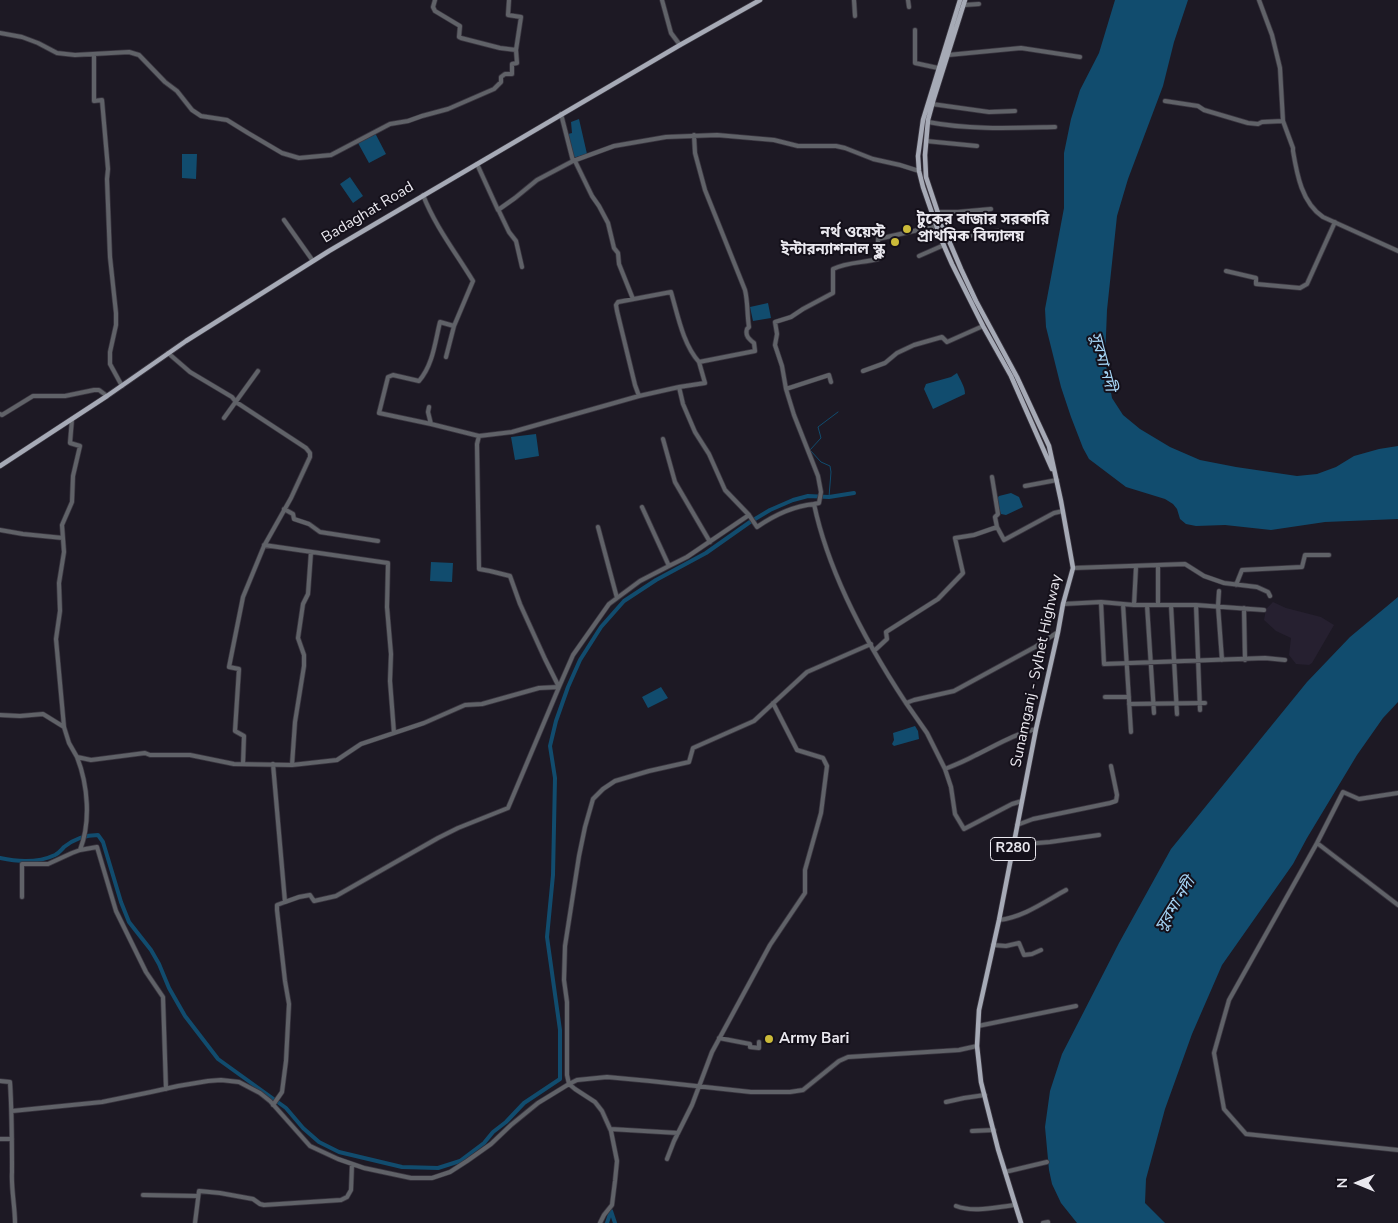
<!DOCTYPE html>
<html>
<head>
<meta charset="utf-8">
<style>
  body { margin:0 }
  #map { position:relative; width:1398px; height:1223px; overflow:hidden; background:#1d1924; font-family:"Nunito Sans",sans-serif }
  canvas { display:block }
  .north { position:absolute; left:1333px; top:1158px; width:50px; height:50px; -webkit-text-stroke:4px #14101a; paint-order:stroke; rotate:270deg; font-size:14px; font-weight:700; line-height:20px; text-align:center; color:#eae8ef }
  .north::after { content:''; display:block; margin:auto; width:18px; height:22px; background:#eae8ef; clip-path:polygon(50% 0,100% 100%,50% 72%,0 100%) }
</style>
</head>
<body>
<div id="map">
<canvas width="1398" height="1223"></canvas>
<div class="north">N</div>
</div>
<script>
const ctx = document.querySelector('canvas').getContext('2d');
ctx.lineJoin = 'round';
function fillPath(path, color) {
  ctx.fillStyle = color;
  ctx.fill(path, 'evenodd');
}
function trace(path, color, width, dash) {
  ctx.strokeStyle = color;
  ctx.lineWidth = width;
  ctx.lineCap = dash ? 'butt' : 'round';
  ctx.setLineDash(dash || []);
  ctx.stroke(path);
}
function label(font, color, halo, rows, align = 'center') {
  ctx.font = font + ' "Nunito Sans","Noto Sans Bengali",sans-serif';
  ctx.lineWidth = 4;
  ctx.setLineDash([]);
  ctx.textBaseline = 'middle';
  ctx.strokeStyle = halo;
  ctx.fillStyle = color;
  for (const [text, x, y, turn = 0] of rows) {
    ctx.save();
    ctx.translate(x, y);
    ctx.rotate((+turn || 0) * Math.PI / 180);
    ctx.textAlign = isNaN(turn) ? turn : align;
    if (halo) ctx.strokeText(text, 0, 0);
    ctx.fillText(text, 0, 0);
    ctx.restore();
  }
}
const built = new Path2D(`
  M1273,602L1286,608L1321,617L1334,625L1312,663L1309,665L1296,664L1289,655L1291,638L1276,631L1264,620L1266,609Z`);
const water = new Path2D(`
  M1115,0H1188L1174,42L1163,86L1128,179L1117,216L1107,310L1105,360L1112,398L1123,415L1140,429L1170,447L1200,460L1236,467L1297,476L1317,474L1336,467L1354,456L1379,449L1398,446V519L1325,522L1271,530L1225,525L1196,526L1186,524L1180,519L1177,509L1173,504L1165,499L1126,487L1089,459L1083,448L1071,417L1061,387L1046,327L1045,309L1064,208V153L1071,119L1080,90L1099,53Z
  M579,119L587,154L573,158L568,134L572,133L571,122Z
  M375,133L386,154L369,163L358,143Z
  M182,154H197L196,179L182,178Z
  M350,177L363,196L353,203L340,184Z
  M768,303L771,318L753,321L750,307Z
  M957,373C960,380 965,386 965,394L933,409L924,389L926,384L951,377Z
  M536,434L539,456L515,460L511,437Z
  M1011,493L1019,497L1023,507L1006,515L1001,514L996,500L999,496Z
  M431,562L453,563L452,582L430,581Z
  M1398,597V702L1383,718L1357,755L1307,838L1293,864L1222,965L1192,1034L1165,1109L1146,1179L1145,1203L1165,1223H1077L1061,1203L1052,1184L1049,1170L1045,1127L1050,1091L1062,1054L1079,1021L1119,943L1171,849L1307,682L1350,637Z
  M661,687L668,698L648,708L642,697Z
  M915,726L918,731L919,739L894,746L892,744L894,740L893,733Z`);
const stream = new Path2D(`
  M829,497L831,472L830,466L821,462L810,450L821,438L818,427L838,412`);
const canal = new Path2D(`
  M0,858C18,862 38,863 55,855C59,853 61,850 64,847C74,839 85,835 98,835L103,842L121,902L129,922L151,950L159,964L169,988L185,1016L218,1059L286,1108L303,1128L319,1142L339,1152L402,1167L438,1168L460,1161L484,1143L493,1132L506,1122L524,1103L560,1079V1030L547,937L553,875L555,778L550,746L556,721L568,687L580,660L601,627L624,601L656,580L706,553L750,522L770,510L793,500L808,496L829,497L854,493
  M607,1223L611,1211L615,1223`);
const minor = new Path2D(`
  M435,0L433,7L435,11L460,26L459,37L461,38L500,48L516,50L521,17L508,15L509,0
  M662,0L671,33L680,45
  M854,0L855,16
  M908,0L909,7
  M1259,0L1272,35L1280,68L1283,121L1293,148V151C1297,175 1302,203 1323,217L1398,251
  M964,5L979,4
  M915,30V63L938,68
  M0,33L22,37L38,43L57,53L75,55L129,52L139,55L165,82L177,91L192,110L201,116L227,120L248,133L282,153L299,158L331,155L390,124L408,121L422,116L448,109L494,89L501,82V77L505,74H512V64L517,63L516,50
  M94,55V101L102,100L108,169L107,179L110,257L116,313V325L110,352V364L122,386
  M948,55L1021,48L1080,57
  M1165,101L1198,106L1204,110L1248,123L1258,124L1262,122L1283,121
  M932,104L989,112L1015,111
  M561,114L573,161
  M928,122C970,130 1012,128 1055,127
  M926,141L977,146
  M575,161L592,196L599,206L608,223L614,248L618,253L619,264L633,299
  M477,164L498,210L515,198L537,180L573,161L614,146L666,137L717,135L774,140L798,146H836L845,148L873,159L900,165L919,171
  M423,195C435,226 456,253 473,281L454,326L446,357
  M498,209L509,232L516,241L522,267
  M938,212H958L991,209
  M284,220L313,261
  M948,239L999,231
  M919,256L944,245
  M1226,271L1256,278V284L1300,288L1307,284L1335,222
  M168,353L190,372L232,397L236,402L306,448L310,453V457L291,498L264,546L243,597L229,667L239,669L235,731L244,736L243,764
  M863,371L885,363L897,353L914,345L942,337L947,342L983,326
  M679,387L683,404L695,432L709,454L725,490L749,515
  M786,389L782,366L775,345L777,334L775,322L791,317L803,309L833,293V269C847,262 863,263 878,259V239L936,226
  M639,396L635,385L617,311L616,305L618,302L671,292C678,316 683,344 699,362
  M429,407L428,412L431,424L479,436L477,444L479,569L490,571L510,576L520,604L545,659L559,687L573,655L609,604L640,581L669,566
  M0,414L2,415L33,396H65L94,390H99L107,396
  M224,418L258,371
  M72,419L70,443L80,446L73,476L72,502L62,525L64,552L59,583L60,611L56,639L64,727L69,743L77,757L91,760L145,753L150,755H190L234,764L292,765L337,760L361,744L394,733L390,681L391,654L387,607L388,563L264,545
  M431,424L379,413L388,377L393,375L419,381C433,365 435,342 440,322L454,326
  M479,436L512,432L639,396L679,387L705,383L699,362L755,351L754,343C749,339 745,336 747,329L749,327C747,315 748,302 745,290L705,190L695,153L694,135
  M663,439L675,482L710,542
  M992,477L998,514L995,517L997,527
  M1025,486L1057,480
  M814,504L819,503L821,492L818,476L794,415L786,389L829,375L831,382
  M642,507L669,566L687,557L749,515L757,527C773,516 794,506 814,504C829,575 867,644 906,703L914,700L954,691L1035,647L1058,632
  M284,509L293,514L294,519L309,524L320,532L378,541
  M598,527L617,598
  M0,530L23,534L63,538
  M1158,566V605
  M1073,568L1185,564L1204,576L1224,583L1257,587L1268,592L1270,596
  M1236,585L1242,570L1302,567L1305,555H1329
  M1219,591L1218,606L1222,660
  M1101,602L1104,664L1265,658L1285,660
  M1063,604L1101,602L1134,605H1196L1264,610
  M1123,604L1131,732
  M1134,605L1136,567
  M1147,605L1154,713
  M1171,605L1177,714
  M1196,605L1200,710
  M1244,608L1245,660
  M874,651L887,639L886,632L938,599L963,573L955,538L974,535L997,527L1004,540L1054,513L1063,511
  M1105,697H1129
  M906,703L927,733L945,769C955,765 965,761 974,756C995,746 1014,734 1036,729
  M1129,704L1205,703
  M0,715L20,716L43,714L64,727
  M273,764L285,902L277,905V910L285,981L289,1004L286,1061L282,1092L273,1105
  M292,765L295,722L304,666V655L298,638L303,604L308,594L311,552
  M945,769L951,787L955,814L964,829L1012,804L1022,801
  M1398,793L1359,799L1343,792L1317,843L1229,1000L1214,1053L1224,1109L1246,1134L1398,1150
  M1017,825L1033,819L1110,803L1116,801L1117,795L1111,766
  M1317,843L1398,905
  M1013,845L1050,842L1099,835
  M80,850L97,847L116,911L146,972L163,997L166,1089
  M22,897V864H48L72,853L80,850C91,822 88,785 77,757
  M285,902L299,897L310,895L314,901L336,896L438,838L458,828L508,808L559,687L539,688L482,704L465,705L424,723L394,733
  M999,920C1024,917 1044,902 1066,890
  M993,945L1006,946L1019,943L1024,955L1032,954L1041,950
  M978,1026L1076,1006
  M719,1038L750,1044V1047L759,1048V1042
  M0,1081L10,1082C12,1113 12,1142 12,1172C11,1189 15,1206 15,1223
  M946,1102L964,1098L985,1095
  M12,1111L102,1102L151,1092L178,1086L208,1081L221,1080L239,1082L260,1093L270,1101L310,1146L338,1159L364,1168L411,1178H432L450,1172L467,1161L491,1144L511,1125L538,1103L569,1084L577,1080L607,1077L650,1081L751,1092H790L803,1090L839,1061L848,1057L959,1050L977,1046
  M610,1129L678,1133
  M972,1131L994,1130
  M0,1139H12
  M667,1159L674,1141L692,1105L712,1052L770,945L805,893V870L821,813L827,766L823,758L797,750L773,703
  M1005,1172L1047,1162
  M143,1195L198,1196
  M956,1206C974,1213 996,1207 1015,1205
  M195,1223L199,1191L220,1193L253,1199L260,1204L264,1205L341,1200L347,1197L351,1190L352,1164
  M600,1223L604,1215L612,1205L615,1181L617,1161L611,1131L602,1111L595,1102L575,1089L569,1084L567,1075V1002L564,980L565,946L579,856L585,827L593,799L603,789L615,781L649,771L689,762L693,748L754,721L807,672L871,644
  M1043,1223L1048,1222`);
const major = new Path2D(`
  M960,0L923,120L918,156L919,171L923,187L941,239L952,264L983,326L1011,376L1052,469
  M965,0L934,98L928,120L925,155L926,177L941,222L961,269L976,301L1017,377L1049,446L1061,501L1073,568L1063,604L1058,632L1036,729L999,920L979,1010L977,1046L981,1082L998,1149L1021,1223
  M0,466L107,396L186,341L329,251L680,45L760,0`);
const markers = [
  [907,229,5,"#cbba39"],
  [895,242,5,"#cbba39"],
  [769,1039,5,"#cbba39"]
];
const shields = [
  [1013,849,45]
];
const shieldNames = [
  ["R280",1013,849]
];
const streetNames = [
  ["Badaghat Road",368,213,-31],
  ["Sunamganj - Sylhet Highway",1037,671,-78]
];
const poiNames = [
  ["টুকের বাজার সরকারি",917,220],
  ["প্রাথমিক বিদ্যালয়",917,237],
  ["নর্থ ওয়েস্ট",885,233,"right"],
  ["ইন্টারন্যাশনাল স্কুল",885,250,"right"],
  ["Army Bari",779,1039]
];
const waterNames = [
  ["সুরমা নদী",1102,362,75],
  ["সুরমা নদী",1176,905,-58]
];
fillPath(built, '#262030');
fillPath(water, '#114c6e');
trace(stream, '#114c6e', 1);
trace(canal, '#114c6e', 4);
trace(minor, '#3a3640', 5.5);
trace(major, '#3a3640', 6);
trace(minor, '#606268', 4);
trace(major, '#a6aab6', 4.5);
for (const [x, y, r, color] of markers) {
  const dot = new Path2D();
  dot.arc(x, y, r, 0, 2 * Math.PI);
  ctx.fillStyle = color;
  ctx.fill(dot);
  trace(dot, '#14101a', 2);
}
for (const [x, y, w] of shields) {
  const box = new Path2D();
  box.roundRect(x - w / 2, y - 11.5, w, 23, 4);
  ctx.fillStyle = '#14101a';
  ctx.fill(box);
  trace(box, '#eae8ef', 1);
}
label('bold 14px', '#eae8ef', null, shieldNames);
label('15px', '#eae8ef', '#14101a', streetNames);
label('bold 15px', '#eae8ef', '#14101a', poiNames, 'left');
label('italic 16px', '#a5d4f5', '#14101a', waterNames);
</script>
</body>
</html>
